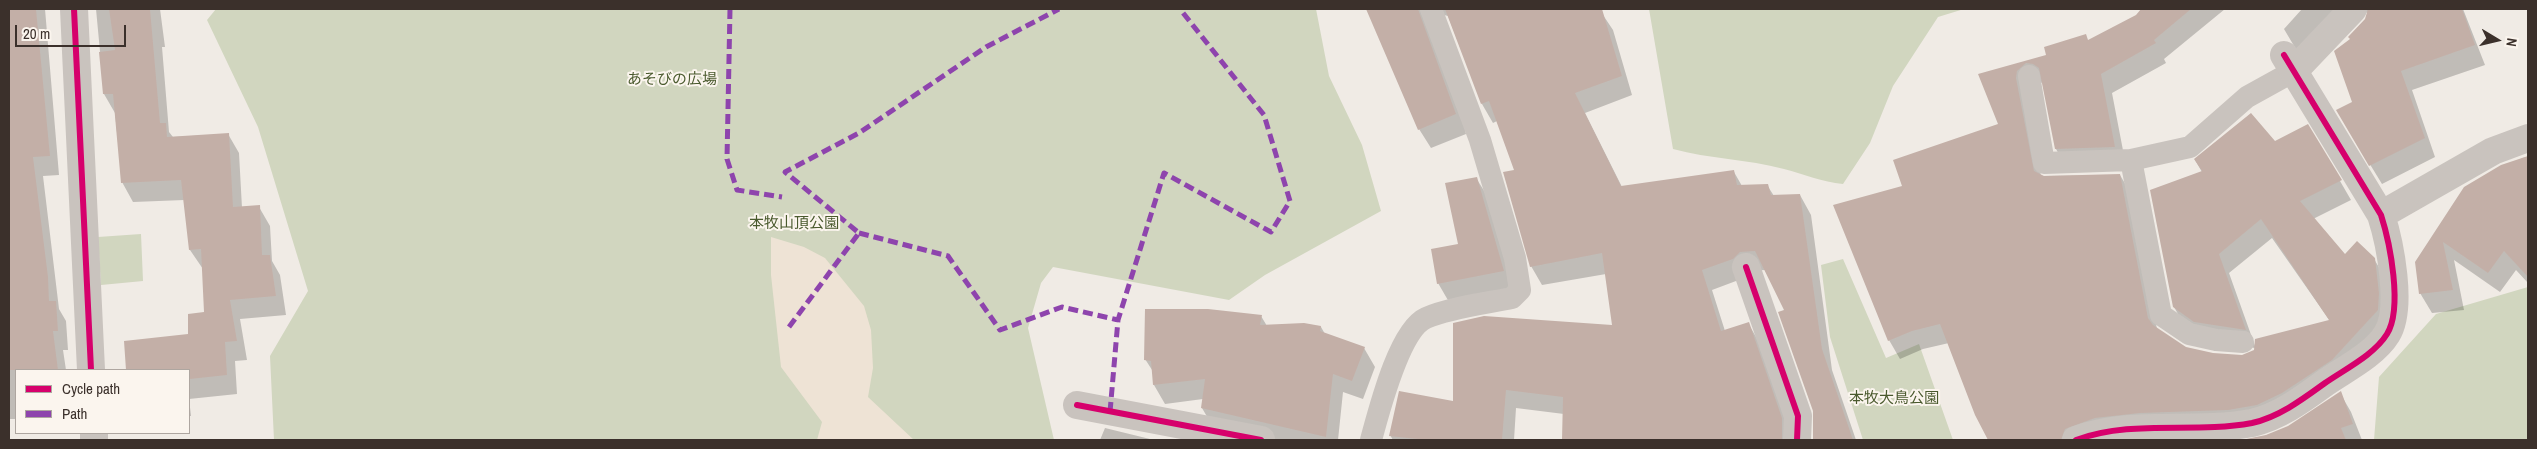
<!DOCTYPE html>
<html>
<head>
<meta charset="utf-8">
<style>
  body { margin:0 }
  #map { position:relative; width:2537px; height:449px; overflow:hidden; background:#f0ebe5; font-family:"Archivo Narrow",sans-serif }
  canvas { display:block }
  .frame { position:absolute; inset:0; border:10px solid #3b302b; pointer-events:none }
  .legend { position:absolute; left:15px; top:369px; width:175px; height:65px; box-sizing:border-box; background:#fbf5ee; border:1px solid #aea6a0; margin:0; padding:6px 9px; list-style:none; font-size:15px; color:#3b302b }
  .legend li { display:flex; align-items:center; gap:10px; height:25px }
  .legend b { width:25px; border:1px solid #aea6a0 }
  .north { position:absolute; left:2472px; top:15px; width:50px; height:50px; -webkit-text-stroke:4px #fbf5ee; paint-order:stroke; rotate:99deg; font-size:14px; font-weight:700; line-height:20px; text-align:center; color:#3b302b }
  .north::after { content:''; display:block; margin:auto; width:18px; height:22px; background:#3b302b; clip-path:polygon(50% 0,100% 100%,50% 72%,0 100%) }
  .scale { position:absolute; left:15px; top:25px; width:111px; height:22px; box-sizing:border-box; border:2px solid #3b302b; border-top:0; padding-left:6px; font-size:15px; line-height:18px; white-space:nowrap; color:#3b302b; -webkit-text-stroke:4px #fbf5ee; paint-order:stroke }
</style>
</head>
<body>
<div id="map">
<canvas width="2537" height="449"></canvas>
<div class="frame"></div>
<ul class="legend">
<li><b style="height:6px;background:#d6006c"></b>Cycle path</li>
<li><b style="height:6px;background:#8e44ad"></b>Path</li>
</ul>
<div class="north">N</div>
<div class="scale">20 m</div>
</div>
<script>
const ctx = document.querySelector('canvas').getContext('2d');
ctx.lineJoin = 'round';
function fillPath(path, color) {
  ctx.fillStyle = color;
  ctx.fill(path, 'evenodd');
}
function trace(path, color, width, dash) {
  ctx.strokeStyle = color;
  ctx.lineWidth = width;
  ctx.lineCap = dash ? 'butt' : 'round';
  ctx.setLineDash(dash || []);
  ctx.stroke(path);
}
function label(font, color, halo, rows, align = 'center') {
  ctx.font = font + ' "Archivo Narrow","Noto Sans JP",sans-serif';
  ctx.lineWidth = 4;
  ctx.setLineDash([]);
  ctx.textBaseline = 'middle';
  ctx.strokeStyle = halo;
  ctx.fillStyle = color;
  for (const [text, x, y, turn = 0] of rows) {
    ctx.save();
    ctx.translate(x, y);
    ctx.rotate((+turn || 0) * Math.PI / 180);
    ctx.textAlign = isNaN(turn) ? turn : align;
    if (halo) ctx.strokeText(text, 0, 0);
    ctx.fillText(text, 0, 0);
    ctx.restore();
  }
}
const green = new Path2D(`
  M216,9H1316L1329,76L1362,145L1381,211L1265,275L1229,300L1053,267L1041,283L1028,328L1054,440H274L270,356L308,291L258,127L207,20Z
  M1649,9H1964L1938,17L1893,86L1870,143L1843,184C1822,182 1804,174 1784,169C1747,159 1709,159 1673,149Z
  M141,234L143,281L101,285L98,237Z
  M1843,259L1886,358L1919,344L1953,440H1863L1830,337L1821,265Z
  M2528,287V440H2374L2379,377L2436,314Z`);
const plaza = new Path2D(`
  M771,237L804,247L825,258L864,306L871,330L873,368L868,397L914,440H817L822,422L781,367L771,275Z`);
const shadow = new Path2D(`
  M9,9H45L59,175L43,176L59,309L66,321L68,350H63L66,370H16V419H9Z
  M96,9H160L165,47H162L169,132L173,137L228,134L239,153L242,208L259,207L270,226L272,261L280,275L286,315L240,319L247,360L235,361L237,394L189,399L191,416H189V370H127L125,342L190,335L206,313L203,269L190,250L184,200L133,202L122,182L115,113L104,94Z
  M1368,9H1599L1613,30L1632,95L1585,113L1622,187L1734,172L1742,186L1767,185L1774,196L1800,195L1811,215L1832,370L1856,440H1819L1814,428V411L1786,311L1765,270L1752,271L1744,278L1712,290L1725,331L1748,323L1759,342L1792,437L1791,440H1563L1564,414L1516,408L1514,440H1393L1390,435L1613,326L1606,274L1542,285L1531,266L1516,171L1497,121L1493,123L1482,104L1448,16L1444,15L1466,134L1431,148L1419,129Z
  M2143,9H2225L2164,59L2166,63L2112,93L2126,166L2067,168L2056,149L2045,82L2031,85L2026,98L2041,176L2120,175L2131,194L2157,329L2186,348L2215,354L2243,356L2255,351V348L2206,341L2185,326L2174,307L2202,172L2195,160L2275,142L2340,181L2351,200L2313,219L2345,256L2374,259L2386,279L2388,330L2293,412L2068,440H1989L1976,414L1949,343L1923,349L1900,359L1889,340L1904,187L1999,125L1980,75L2048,56L2088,41L2137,16ZM2272,238L2330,321L2255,346L2229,273Z
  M2302,9H2373L2297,51L2284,29Z
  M2425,9H2463L2485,65L2412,90L2435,157L2382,184L2349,130L2353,103L2351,40L2356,31Z
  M2528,157V283L2516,270L2500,292L2454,260L2464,310L2432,313L2420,293L2417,262L2522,158Z
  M1476,178L1488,197L1514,291L1449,302L1438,283L1460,245Z
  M1261,316L1267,326L1321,327L1325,334L1364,348L1375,367L1363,399L1343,392L1338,440H1275L1213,427L1202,408L1203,399L1165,404L1154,385V373L1145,359Z
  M2340,393L2351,412L2362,440H2247L2256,439L2289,427Z
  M1105,428L1150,439V440H1100Z`);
const building = new Path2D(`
  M9,9H36L50,156L33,157L48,277L49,301H56L58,331H53L58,370H9Z
  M109,9H150L160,123H166L167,137L229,133L233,207L260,205L262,255H270L276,296L230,300L237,341L225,342L227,375L190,379V370H126L124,341L188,334V314L204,312L201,249L189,250L181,180L121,183L113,94H103L99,52L115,50Z
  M1366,9H1418L1456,114L1418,130Z
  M1445,9H1602L1622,76L1575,93L1621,186L1734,170L1737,185L1768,184L1771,195L1800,194L1822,349L1853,440H1813V411L1778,312L1784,310L1755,251L1740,252L1733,259L1702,270L1721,331L1749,322L1782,418V440H1562L1563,397L1506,390L1502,440H1427L1389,436L1399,391L1453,401V323L1484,316L1612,325L1602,253L1530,267L1503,172L1514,170L1489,101L1481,104Z
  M2141,9H2191L2154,40L2156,43L2101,74L2115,147L2055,149L2039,68L2033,64L2026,63L2017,71L2016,78L2034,171L2044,176L2120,174L2148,318L2153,325L2186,347L2213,353L2242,355L2254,350L2255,339L2329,320L2261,219L2219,254L2246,330L2194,322L2173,307L2150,190L2202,171L2194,159L2251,113L2275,141L2308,124L2342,180L2300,201L2345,254L2357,241L2375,258L2379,293L2378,310L2332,360L2282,393L2257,405L2228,410L2140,413L2095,418L2065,429L2061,440H1988L1975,415L1940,324L1912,331L1888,341L1833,205L1902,186L1893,160L1998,124L1978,74L2046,55L2044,47L2086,34L2088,40L2136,15Z
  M2368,9H2462L2475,45L2401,71L2425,138L2369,166L2336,110L2352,102L2334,51L2350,39L2348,37L2365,19Z
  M2528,156V277L2504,251L2488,273L2443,242L2453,290L2419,294L2415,262L2464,187L2501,165Z
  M1477,177L1504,271L1437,284L1431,249L1458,244L1445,183Z
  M1145,309H1208L1262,315L1260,325L1304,323L1321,326L1320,331L1365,347L1352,381L1333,374L1326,437L1201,408L1205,379L1153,385L1151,361L1144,360Z
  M2341,391L2353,424L2341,428L2346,440H2241L2266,435L2288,426Z`);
const lane = new Path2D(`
  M2029,76L2044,163L2131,160L2190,147L2247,97L2294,71
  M2131,160L2161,315L2189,334L2216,340L2243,342
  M1371,440C1379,411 1399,330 1426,318C1448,308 1487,303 1512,298L1520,290L1515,258L1480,140L1431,9`);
const street = new Path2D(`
  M74,9L91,370
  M2294,71L2353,9
  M2381,215L2493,151L2528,138
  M1746,267L1798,416L1797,440
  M1077,405L1261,440
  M94,433V440
  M2076,440C2133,419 2193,434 2252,423C2279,417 2303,399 2325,383C2345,369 2374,355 2387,334C2403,308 2390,243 2381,215L2284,55`);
const quiet = new Path2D(`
  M730,9L727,159L737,190L782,197
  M859,233L948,256L1000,330L1062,307L1118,320
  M789,327L859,233L785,172L859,133L986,47L1059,9
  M1110,412L1118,320L1164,173L1271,232L1290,201L1264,115L1180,9`);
const cycleway = new Path2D(`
  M74,9L91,370
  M1746,267L1798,416L1797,440
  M1077,405L1261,440
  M2076,440C2133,419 2193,434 2252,423C2279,417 2303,399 2325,383C2345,369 2374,355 2387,334C2403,308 2390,243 2381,215L2284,55`);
const parkNames = [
  ["あそびの広場",672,80],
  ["本牧山頂公園",794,224],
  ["本牧大鳥公園",1894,399]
];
fillPath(green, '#d1d6bf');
fillPath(plaza, '#eee3d5');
fillPath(shadow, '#0003');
fillPath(building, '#c3afa7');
trace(lane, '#c9c3be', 22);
trace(street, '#c9c3be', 28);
trace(quiet, '#8e44ad', 5, [10, 5]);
trace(cycleway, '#d6006c', 6);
label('15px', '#4a5a2e', '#fbf5ee', parkNames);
</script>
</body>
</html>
